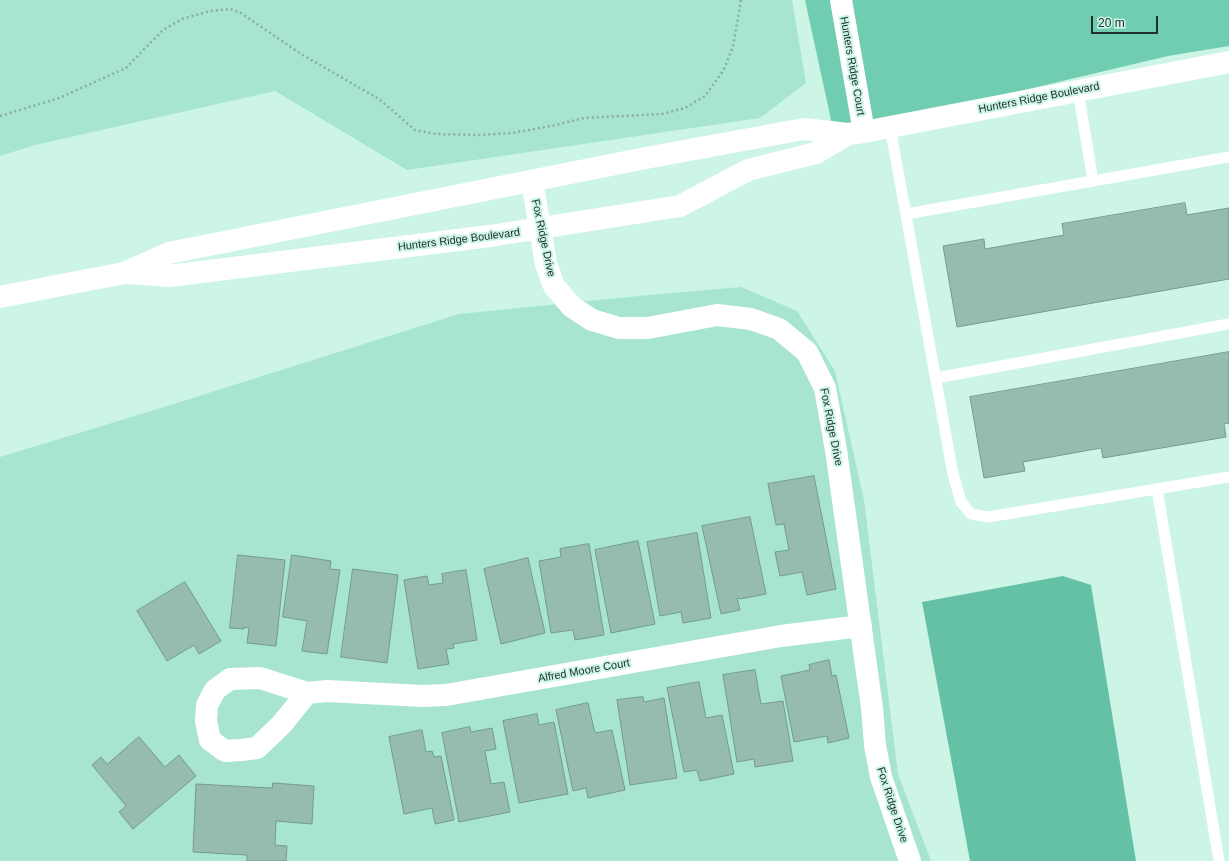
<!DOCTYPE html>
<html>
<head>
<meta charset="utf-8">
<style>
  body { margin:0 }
  #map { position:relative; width:1229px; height:861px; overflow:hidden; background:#ccf5e6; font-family:Helvetica,sans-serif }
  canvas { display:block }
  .scale { position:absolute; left:1091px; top:16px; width:67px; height:18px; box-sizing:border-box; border:2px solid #21312c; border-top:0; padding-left:5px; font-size:12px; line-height:14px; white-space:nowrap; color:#21312c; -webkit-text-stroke:3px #ccf5e6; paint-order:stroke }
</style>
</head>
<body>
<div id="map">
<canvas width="1229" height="861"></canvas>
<div class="scale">20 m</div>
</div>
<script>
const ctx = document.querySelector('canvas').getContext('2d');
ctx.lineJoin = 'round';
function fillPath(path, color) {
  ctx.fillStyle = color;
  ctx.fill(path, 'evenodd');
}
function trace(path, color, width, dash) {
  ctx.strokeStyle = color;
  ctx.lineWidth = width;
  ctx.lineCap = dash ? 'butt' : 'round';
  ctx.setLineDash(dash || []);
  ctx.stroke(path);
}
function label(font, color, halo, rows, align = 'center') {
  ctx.font = font + ' Helvetica,sans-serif';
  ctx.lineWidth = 4;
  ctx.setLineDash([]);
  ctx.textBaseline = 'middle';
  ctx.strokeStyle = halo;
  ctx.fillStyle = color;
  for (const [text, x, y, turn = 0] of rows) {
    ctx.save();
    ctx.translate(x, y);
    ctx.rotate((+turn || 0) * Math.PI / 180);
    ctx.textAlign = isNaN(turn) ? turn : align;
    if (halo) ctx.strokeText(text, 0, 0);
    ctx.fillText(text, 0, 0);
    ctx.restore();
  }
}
const green = new Path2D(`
  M0,0H792L806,83L760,118L407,170L275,91L35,145L0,156Z
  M741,287L797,311L835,371L864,500L898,774L931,861H0V457L161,408L459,314L639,296Z`);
const forest = new Path2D(`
  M805,0H1229V46L1168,56L906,118L833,129Z`);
const water = new Path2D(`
  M1063,576L1091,585L1136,861H970L922,602Z`);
const building = new Path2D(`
  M1185,203L1187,215L1229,208V279L957,327L943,246L984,239L985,249L1064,235L1062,224Z
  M1229,352V423L1224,424L1226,437L1103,458L1101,448L1023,462L1025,471L984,478L970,397Z
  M814,476L836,589L807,595L802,572L780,576L775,552L789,550L784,524L776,525L768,484Z
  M750,517L766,594L740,599L739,598H737L740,610L721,614L702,526Z
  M697,533L711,618L683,623L681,612L660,616L647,542Z
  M638,541L655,624L611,633L595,550Z
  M589,544L604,635L575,640L573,630L551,633L539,561L561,557L560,549Z
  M238,555L285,560L276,646L247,643L249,628L244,627V629L230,628Z
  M292,555L331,561L330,569L340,570L327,654L302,651L307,621L283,617Z
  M528,558L545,633L501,644L484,569Z
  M353,569L398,575L387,663L341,657Z
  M466,570L477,640L453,644L454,648L446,649L449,664L418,669L404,580L427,576L429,585L443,583L442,574Z
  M185,582L221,641L199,654L194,645L167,661L137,611Z
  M829,660L832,676L836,675L849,738L828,743L827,736L794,742L781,676L810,670L809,665Z
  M755,670L761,704L783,701L793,761L755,767L754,759L737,762L723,675Z
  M699,682L706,718L722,715L734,774L700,781L697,770L684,772L667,688Z
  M643,697L644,702L664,698L677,778L630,785L617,700Z
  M588,703L595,733L612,730L625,790L588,798L586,788L573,791L556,710Z
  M537,714L539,725L554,722L568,794L519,803L503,721Z
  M470,727L471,732L492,728L496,749L485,751L491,784L504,782L510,812L459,822L442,733Z
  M422,730L426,752L432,751L434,757L441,756L454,820L435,824L432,808L404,814L389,737Z
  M139,737L165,767L179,755L196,776L133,829L119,812L126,806L92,765L101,757L107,764Z
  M273,783L314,786L312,824L276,821L275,845L287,846L286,861H247V855L193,852L196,784L272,788Z`);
const path = new Path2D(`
  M0,116L59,98L126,68L163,30L182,19L210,11L230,9L241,13L301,54L379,99L415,130L436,134L480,135L512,133L551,126L584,118L662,114L685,108L705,96L723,71L733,47L741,0`);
const service = new Path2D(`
  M1078,91L1093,181L1229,157
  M890,127L953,474L961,502L971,514L988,517L1229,477
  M906,214L1093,181
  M936,378L1229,324
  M1157,489L1219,861`);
const minor = new Path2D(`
  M841,0L864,132
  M532,181L546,264L554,286L572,307L592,320L619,328H648L717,315L751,319L779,329L807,352L825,388L836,450L872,708L875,745L881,777L910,861
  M129,273L169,276L490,236L680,206L748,170L816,153L848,134
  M0,297L124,273L169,253L651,157L804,129L848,134L864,132L1229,62
  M260,678L307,693L282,724L257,748L241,750L225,751L210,740L206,721L207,705L215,690L230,679Z
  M307,693L327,691L422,696L446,695L781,636L861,626`);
const streetNames = [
  ["Hunters Ridge Court",852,66,80],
  ["Hunters Ridge Boulevard",1039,98,-11],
  ["Fox Ridge Drive",543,238,78],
  ["Hunters Ridge Boulevard",459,240,-7],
  ["Fox Ridge Drive",831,427,79],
  ["Alfred Moore Court",584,671,-10],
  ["Fox Ridge Drive",892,805,72]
];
fillPath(green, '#a7e5d0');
fillPath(forest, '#71cdb1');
fillPath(water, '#65c1a5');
fillPath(building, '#95bcaf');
trace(building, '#759b8e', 1);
trace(path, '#8caca1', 2.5, [2, 3]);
trace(service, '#fff', 11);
trace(minor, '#fff', 22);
label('11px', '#21312c', '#ccf5e6', streetNames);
</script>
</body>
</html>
